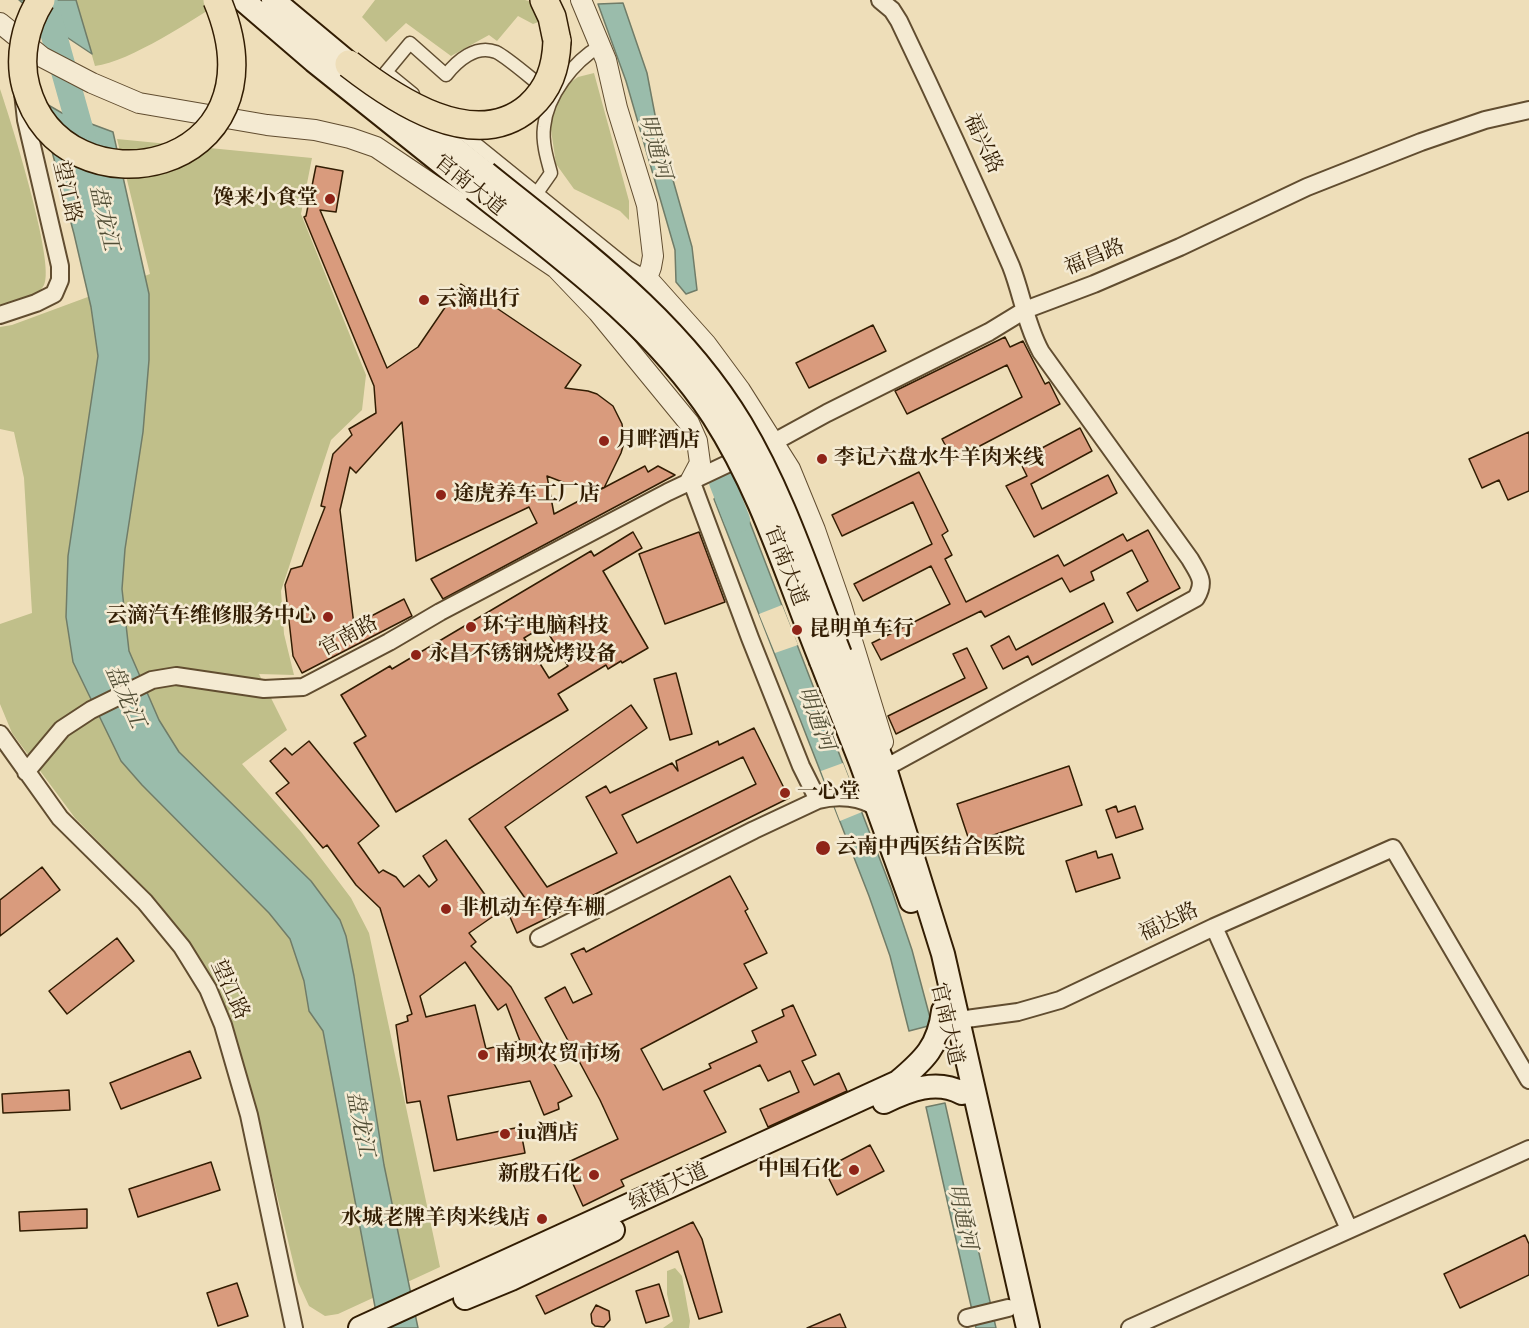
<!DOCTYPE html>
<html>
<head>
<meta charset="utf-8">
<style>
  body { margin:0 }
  canvas { display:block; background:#eedeb9 }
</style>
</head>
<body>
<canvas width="1529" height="1328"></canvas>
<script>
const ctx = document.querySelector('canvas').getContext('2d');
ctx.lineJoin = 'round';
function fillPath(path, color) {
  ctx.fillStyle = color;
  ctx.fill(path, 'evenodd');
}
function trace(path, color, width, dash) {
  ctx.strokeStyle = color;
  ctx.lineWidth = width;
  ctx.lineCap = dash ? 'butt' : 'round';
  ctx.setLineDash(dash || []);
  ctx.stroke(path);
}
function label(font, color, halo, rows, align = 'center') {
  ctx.font = font + ' "Libre Bodoni","Noto Serif SC",serif';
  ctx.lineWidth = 5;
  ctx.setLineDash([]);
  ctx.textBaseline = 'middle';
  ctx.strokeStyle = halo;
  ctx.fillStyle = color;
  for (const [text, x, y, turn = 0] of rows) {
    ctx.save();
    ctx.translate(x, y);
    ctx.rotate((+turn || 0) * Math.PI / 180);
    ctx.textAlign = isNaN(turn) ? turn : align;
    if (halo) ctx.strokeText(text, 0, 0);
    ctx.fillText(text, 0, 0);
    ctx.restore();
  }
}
const green = new Path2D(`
  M76,0H225C193,19 130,62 95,66Z
  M375,0H525L533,2L541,21L533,24L518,16L497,41L489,35L451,56L406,23L386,42L362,17Z
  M594,73L629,201V220L620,211L574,189L556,164L550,123L561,89L578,77Z
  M0,89C10,118 56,264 44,285C36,300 14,302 0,306Z
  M117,139L312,158L301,214L366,375L362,410L331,440L281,591L284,634L294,675L259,674L287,730L242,764L302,833L351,898L369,933L440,1267L338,1314L325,1316L309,1306L298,1282L256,1109L231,1018L206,967L157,901L75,818L12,733L0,704V624L32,613L24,478L14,432L0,429V327L12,325L150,274Z
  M675,1268L682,1276L690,1321L689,1328H663L673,1321L667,1294V1271Z`);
const water = new Path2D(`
  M19,0H76L92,54L44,22Z
  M623,3L647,73L656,120L692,247L697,290L686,294L676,282L675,250L626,81L598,4Z
  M38,99L62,113L113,132L149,294V360L143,432L125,549L122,589L129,651L159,720L179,752L311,881L340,920L346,936L354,976L384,1165L418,1328H379L323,1031L309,1011L304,981L290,939L269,913L142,785L121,761L73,662L66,617L68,556L98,356L91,307L74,234Z
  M732,487L737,489L891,888L912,950L932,1025L909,1031L890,956L869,896L714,499L725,488Z
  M945,1103L996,1328H976L926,1107Z`);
const pier = new Path2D(`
  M782,605L798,645L775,653L759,614Z
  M843,763L862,812L840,821L821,771Z`);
const river = new Path2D(`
  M44,0L87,153
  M722,482L737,520`);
const building = new Path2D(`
  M316,166L343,171L336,212L320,210L387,368L418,347L461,284L581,365L565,388L588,391L597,394L613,406L622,424L624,443L621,453L604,488L565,483L547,476L554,514L645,466L648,472L658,466L675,475L443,599L431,579L537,523L529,507L416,561L402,422L356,473L350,467L340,510L354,625L404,599L412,616L302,673L293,656L285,585L291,569L302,566L325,507L321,506L333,454L352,435L349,429L376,413L374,386L304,217L306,216Z
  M873,325L886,351L809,388L796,363Z
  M1005,337L1010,347L1023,341L1045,384L1049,382L1060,404L953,460L942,439L1022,397L1007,365L907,414L895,391Z
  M1080,428L1092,451L1031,484L1042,509L1108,475L1117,493L1034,537L1006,486L1027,476L1019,460Z
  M1529,432V491L1508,500L1499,480L1482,488L1469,459Z
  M919,472L948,531L942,535L952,555L945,559L966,602L1058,555L1064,566L1123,534L1127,541L1148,530L1180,588L1137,611L1127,593L1148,581L1132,550L1091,572L1094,580L1070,592L1062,578L985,617L981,611L881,660L872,643L950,604L931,566L863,601L854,584L932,544L913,502L842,536L832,515Z
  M633,532L642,548L603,571L648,648L622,663L621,661L608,669L606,665L558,694L568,710L396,812L354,743L366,736L341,695L390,666L392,669L591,551L594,556ZM544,626L568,666L549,678L524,638Z
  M699,532L725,602L665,624L639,554Z
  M1104,603L1113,622L1032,665L1028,656L1003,669L991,646L1009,636L1016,650Z
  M967,648L987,688L896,734L888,716L965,678L953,654Z
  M676,673L692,734L670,740L654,679Z
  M631,705L647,728L505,827L547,887L617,853L586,797L606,786L610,793L672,763L678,771L676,761L718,741L719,745L754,728L789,798L517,933L506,908L525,898L469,819ZM743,757L756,784L637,843L622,815Z
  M309,741L379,826L358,843L379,873L383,870L396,877L404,887L419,875L429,887L437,880L423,856L446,840L498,913L469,933L476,942L471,946L511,987L572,1096L558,1103L559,1109L544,1115L530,1081L448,1096L457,1140L520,1127L525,1153L434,1171L420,1101L407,1103L396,1025L408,1021L407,1016L412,1014L380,908L356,885L327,845L323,848L276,793L289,783L270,761L285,748L292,755ZM465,962L498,1010L506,1004L520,1041L486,1049L475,1005L426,1017L420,996Z
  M1069,766L1082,805L970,843L957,804Z
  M1116,806L1118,812L1135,806L1143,829L1116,838L1106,810Z
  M1096,851L1098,858L1112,854L1120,878L1076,892L1066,861Z
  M42,867L60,890L0,936V900Z
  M730,876L748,909L745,911L767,953L744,964L757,988L641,1049L663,1090L711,1068L709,1064L757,1042L752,1031L784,1016L782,1010L793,1005L816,1055L802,1061L814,1085L839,1073L847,1091L768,1127L760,1109L799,1092L790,1071L768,1081L760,1065L704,1091L726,1132L621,1180L624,1186L583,1206L564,1164L618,1139L600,1100L545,998L565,987L573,1003L592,994L571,954L584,948L586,952Z
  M117,938L134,961L67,1014L49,991Z
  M190,1051L201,1078L121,1109L110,1083Z
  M69,1090L70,1110L3,1113L2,1094Z
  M870,1145L884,1171L837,1195L824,1169Z
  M211,1162L220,1190L138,1217L129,1189Z
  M87,1209V1228L20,1231L19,1212Z
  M693,1222L702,1239L722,1312L699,1319L678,1251L545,1314L536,1296Z
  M1525,1235L1529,1244V1275L1460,1308L1444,1274Z
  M237,1283L248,1316L218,1326L207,1293Z
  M659,1284L669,1316L646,1323L636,1291Z
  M596,1305L609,1311L610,1320L604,1327L595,1326L592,1323L591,1314Z
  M840,1314L846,1328H807Z`);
const pedestrian = new Path2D(`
  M413,94L386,72L410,43L446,75C457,61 476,44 496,52C507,57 534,81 546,90
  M455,127L628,267L647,278
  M537,193L551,173C547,159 542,142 544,127C547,95 573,62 600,46`);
const minor = new Path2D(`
  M880,0L892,10L899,21C938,102 975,183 1011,266C1022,294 1026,325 1041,352L1190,559C1199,575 1206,581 1196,598L885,768
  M0,315L36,303L54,294L60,280V266L26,120L23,93
  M691,480L750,638L801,766L818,800C837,795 862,796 878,809
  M0,734L60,818L145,902L182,947L208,989L223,1025L249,1115L294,1328
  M26,772L62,729L91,710L152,680L176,676L264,689L303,687L389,642L440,612L668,492L774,442L827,413L989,332L1025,310L1094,284L1180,247L1307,187L1421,142L1485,120L1529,110
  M1214,927L1349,1229
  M539,938L754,830L818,800
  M959,1020L1018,1012L1060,1000L1214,927L1393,848L1529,1080
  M967,1318L1008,1308
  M1130,1328L1529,1149`);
const tertiary = new Path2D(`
  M581,0L606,60L617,108L647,205L653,256L651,267L647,278L638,284
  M0,23L42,57L92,83L139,103L267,125L315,130L350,138L376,147L556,268L598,312L689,423L697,441L700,463L691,480
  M647,278L706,344L740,390L790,469L815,530L841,605L883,742`);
const secondary = new Path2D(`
  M243,0L314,61L474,189
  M273,0L363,75
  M408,111L486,173
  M840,654L885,768L943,954L1028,1328
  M821,661L861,763L911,901
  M884,1102C909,1090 936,1079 962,1093
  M465,1298L511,1279L613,1230
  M360,1328L898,1082C924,1060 939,1046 943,1011`);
const trunk = new Path2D(`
  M544,0L552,17L557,41`);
const secondaryBridge = new Path2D(`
  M486,173C580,249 678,319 741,424C784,496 809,576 840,654
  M474,189C560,257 652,323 713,416C762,492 787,577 821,661`);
const trunkBridge = new Path2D(`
  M41,0C25,25 18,58 26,87C62,219 291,176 217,0
  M349,64C394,99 474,154 529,107C549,89 556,68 557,41`);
const markers = [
  [330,199,6,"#8f2418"],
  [424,300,6,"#8f2418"],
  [604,441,6,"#8f2418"],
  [822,459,6,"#8f2418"],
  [441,495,6,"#8f2418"],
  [328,617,6,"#8f2418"],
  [471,627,6,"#8f2418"],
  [797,630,6,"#8f2418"],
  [416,655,6,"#8f2418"],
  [785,793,6,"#8f2418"],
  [823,848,8,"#8f2418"],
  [446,909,6,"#8f2418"],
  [483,1055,6,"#8f2418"],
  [505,1134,6,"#8f2418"],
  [854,1170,6,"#8f2418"],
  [594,1175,6,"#8f2418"],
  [542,1219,6,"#8f2418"]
];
const streetNames = [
  ["福兴路",982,144,65],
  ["官南大道",469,186,39],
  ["望江路",66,192,77],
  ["福昌路",1095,258,-22],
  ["官南大道",785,566,69],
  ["官南路",349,637,-28],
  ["福达路",1169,923,-25],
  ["望江路",229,990,65],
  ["官南大道",946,1024,77],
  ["绿茵大道",669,1188,-25]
];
const poiNames = [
  ["馋来小食堂",318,199,"right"],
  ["云滴出行",436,300],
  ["月畔酒店",616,441],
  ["李记六盘水牛羊肉米线",834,459],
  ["途虎养车工厂店",453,495],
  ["云滴汽车维修服务中心",316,617,"right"],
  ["环宇电脑科技",483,627],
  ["昆明单车行",809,630],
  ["永昌不锈钢烧烤设备",428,655],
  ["一心堂",797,793],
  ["云南中西医结合医院",836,848],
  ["非机动车停车棚",458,909],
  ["南坝农贸市场",495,1055],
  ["iu酒店",517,1134],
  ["中国石化",842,1170,"right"],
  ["新殷石化",582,1175,"right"],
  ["水城老牌羊肉米线店",530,1219,"right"]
];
const waterNames = [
  ["明通河",654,147,74],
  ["盘龙江",103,218,77],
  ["盘龙江",124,697,66],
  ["明通河",815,719,69],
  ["盘龙江",359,1124,79],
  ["明通河",961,1217,77]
];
fillPath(green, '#c0bf8a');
fillPath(water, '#9abcab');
trace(water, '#707c68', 1.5);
fillPath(pier, '#eedeb9');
trace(river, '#9abcab', 26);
fillPath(building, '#d99b7d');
trace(building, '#321d03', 1.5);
trace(pedestrian, '#614d30', 15);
trace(minor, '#614d30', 20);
trace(tertiary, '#614d30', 22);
trace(secondary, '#321d03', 26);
trace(trunk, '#321d03', 30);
trace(pedestrian, '#f4ead2', 12);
trace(minor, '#f4ead2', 16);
trace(tertiary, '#f4ead2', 20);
trace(secondary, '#f4ead2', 22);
trace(trunk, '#eedeb9', 27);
trace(secondaryBridge, '#321d03', 26, []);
trace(trunkBridge, '#321d03', 30, []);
trace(secondaryBridge, '#f4ead2', 22);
trace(trunkBridge, '#eedeb9', 27);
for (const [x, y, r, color] of markers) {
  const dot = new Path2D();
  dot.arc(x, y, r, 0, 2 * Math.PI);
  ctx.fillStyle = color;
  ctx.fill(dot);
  trace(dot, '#f4ead2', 2);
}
label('21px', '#321d03', '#f4ead2', streetNames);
label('bold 21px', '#321d03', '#f4ead2', poiNames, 'left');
label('italic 22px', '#514d35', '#f4ead2', waterNames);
</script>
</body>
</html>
